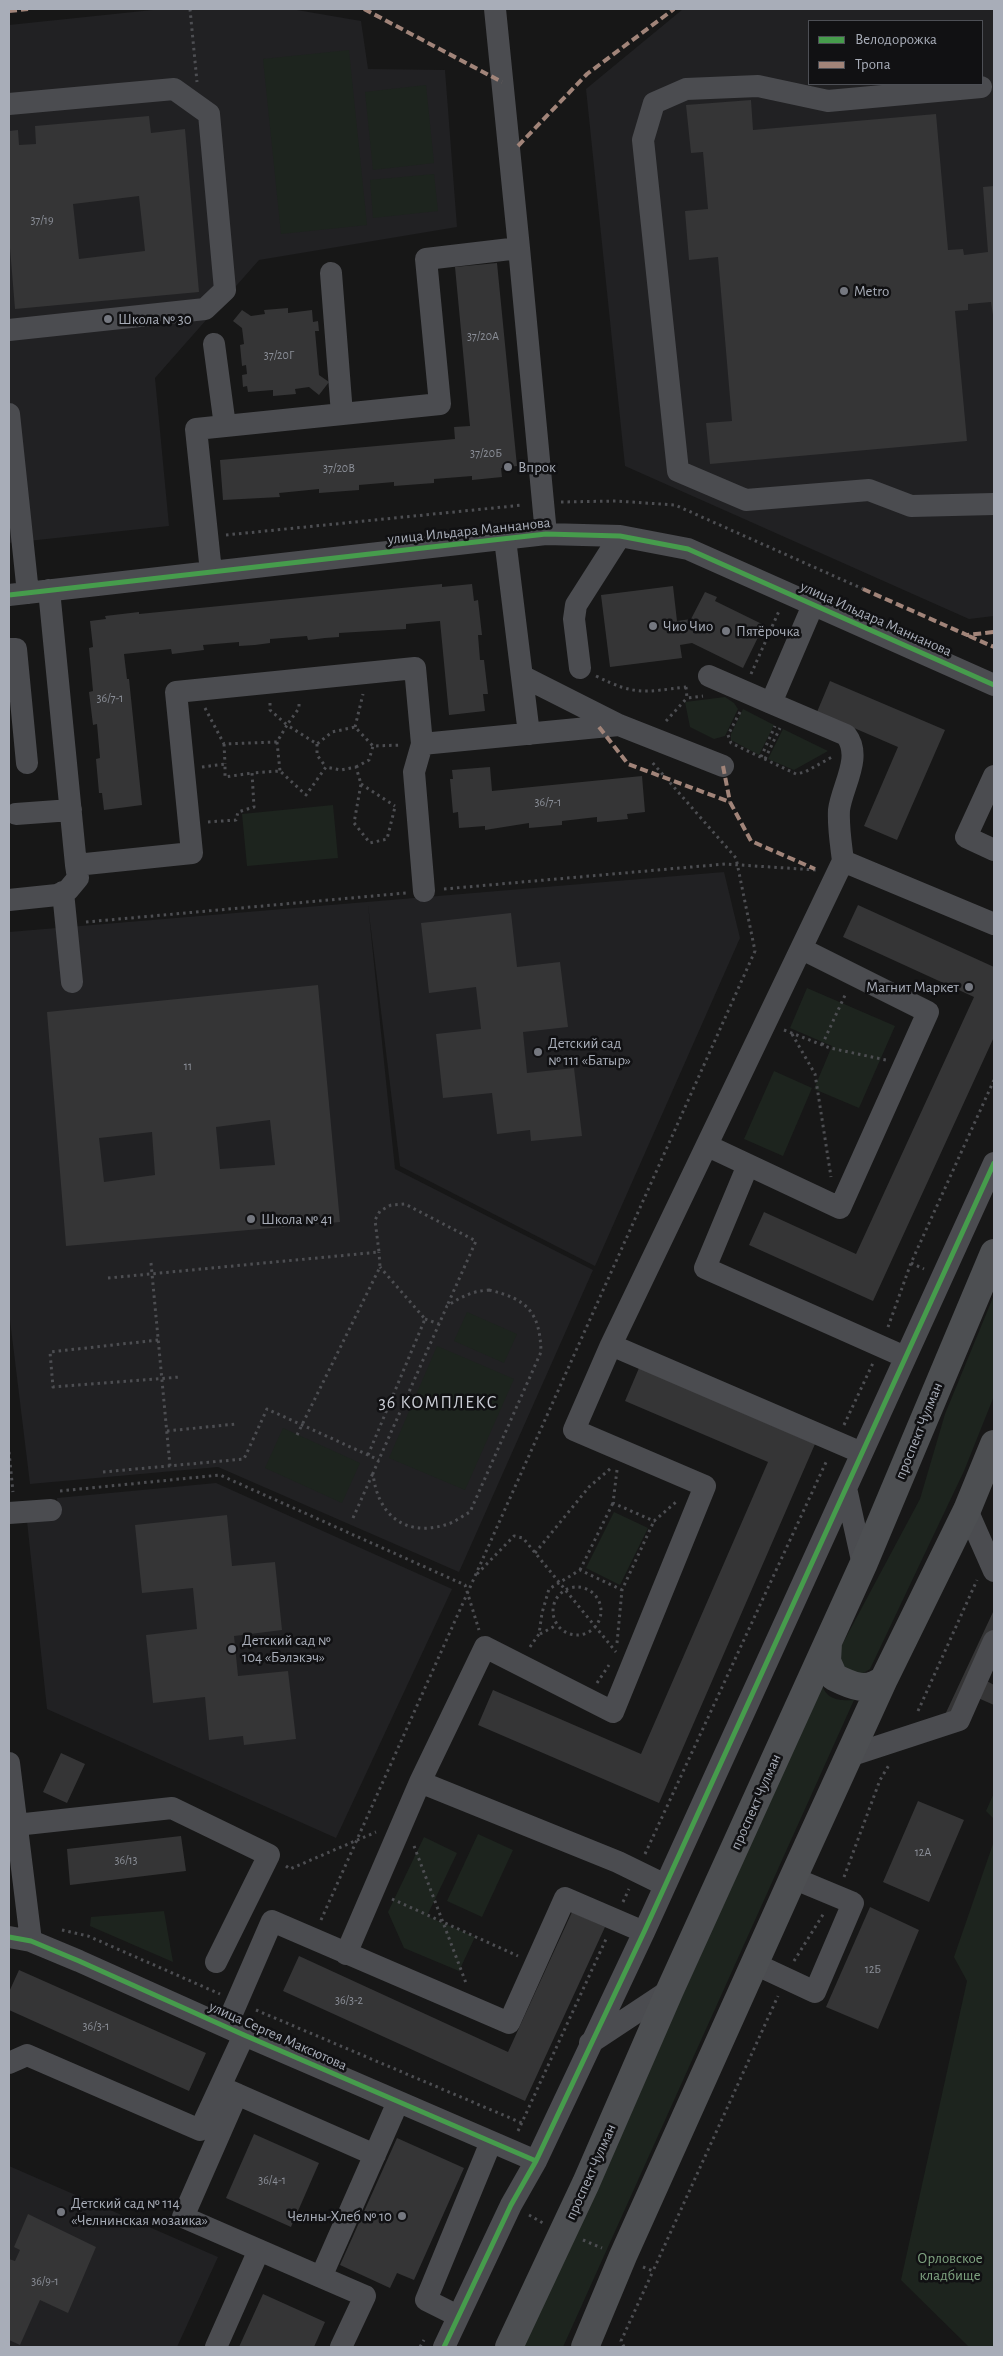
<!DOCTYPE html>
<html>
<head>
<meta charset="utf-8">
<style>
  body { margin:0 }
  #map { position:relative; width:1003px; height:2356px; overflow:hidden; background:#171717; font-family:"Alegreya Sans",sans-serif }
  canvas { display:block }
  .frame { position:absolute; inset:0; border:10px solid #a8adb8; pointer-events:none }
  .legend { position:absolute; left:808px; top:20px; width:175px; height:65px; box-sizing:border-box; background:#111113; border:1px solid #4d4f55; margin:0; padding:6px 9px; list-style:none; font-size:15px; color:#a8adb8 }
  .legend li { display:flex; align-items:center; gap:10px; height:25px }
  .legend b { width:25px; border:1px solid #4d4f55 }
</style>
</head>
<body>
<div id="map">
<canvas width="1003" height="2356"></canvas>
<div class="frame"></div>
<ul class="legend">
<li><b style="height:6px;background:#469c4c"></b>Велодорожка</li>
<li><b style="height:6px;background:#a18479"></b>Тропа</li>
</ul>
</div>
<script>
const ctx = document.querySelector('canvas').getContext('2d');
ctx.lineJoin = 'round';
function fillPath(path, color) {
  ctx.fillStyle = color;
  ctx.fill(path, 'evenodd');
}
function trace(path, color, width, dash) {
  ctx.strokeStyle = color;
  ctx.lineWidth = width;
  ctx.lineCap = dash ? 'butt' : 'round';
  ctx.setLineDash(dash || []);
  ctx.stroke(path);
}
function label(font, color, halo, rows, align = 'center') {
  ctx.font = font + ' "Alegreya Sans",sans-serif';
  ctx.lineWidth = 5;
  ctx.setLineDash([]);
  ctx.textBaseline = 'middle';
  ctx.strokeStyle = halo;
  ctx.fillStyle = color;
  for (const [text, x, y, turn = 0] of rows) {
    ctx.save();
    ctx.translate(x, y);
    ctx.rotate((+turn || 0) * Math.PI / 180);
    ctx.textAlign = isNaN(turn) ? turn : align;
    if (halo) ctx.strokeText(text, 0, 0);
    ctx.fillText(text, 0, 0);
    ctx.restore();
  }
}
const built = new Path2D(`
  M162,9H291L361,21L368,69L445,70L457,227L259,260L155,378L169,526L9,543V25Z
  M683,9H994V616L969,619L625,466L586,89ZM809,21H982V84H809Z
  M724,872L740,938L595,1266L400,1166L368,905L395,1169L593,1270L459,1572L218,1467L30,1484L9,1312V932Z
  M216,1483L452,1589L336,1838L47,1709L27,1521L58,1517L57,1498Z
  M9,2166L218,2257L177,2347H9Z`);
const green = new Path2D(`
  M349,50L367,225L281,234L263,59Z
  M426,85L434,163L373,170L365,92Z
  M434,174L438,211L373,218L370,180Z
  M725,697L734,703L738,709L725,736L714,739L690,727L685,702Z
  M743,709L774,725L759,755L731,740V734Z
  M783,729L828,751L794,770L768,759Z
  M333,805L338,858L247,866L242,814Z
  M807,988L895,1026L859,1108L814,1089L832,1046L790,1028Z
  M774,1071L812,1088L783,1156L744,1139Z
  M994,1295V1396L964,1471L870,1669L859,1676L850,1675L836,1656L920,1499L945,1414Z
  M467,1312L517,1334L504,1363L454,1341Z
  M437,1346L514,1379L465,1490L389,1458Z
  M283,1428L360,1463L342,1503L265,1468Z
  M614,1512L648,1528L620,1585L586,1568Z
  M822,1683C825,1700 840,1701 854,1700L563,2347H522Z
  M994,1793V1819L986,1811Z
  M478,1834L513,1850L482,1917L447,1901Z
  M424,1837L457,1853L427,1916L475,1937L459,1971L404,1948L388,1912Z
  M994,1841V2347H969L901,2280L967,1981L954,1957Z
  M164,1911L173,1962L90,1926L91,1917Z`);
const building = new Path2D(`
  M751,100L753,130L936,114L948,250L963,249L964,255L988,252L983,187L994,186V322L991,302L968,304V310L955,311L967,441L710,464L706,423L732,421L718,257L689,260L685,211L708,209L703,152L691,153L686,105Z
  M149,116L151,133L185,129L199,292L15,309L9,236V131L18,130L19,145L36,144L35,126ZM139,196L145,251L79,259L73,204Z
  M497,263L517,466L501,468L502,477L472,480V476L434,479V483L394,486V482L359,485V490L319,493V489L279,493L280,497L223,500L220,460L455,439L454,427L470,426L455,267Z
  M288,308V313L312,310L313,322L318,321L319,331H315L319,375L329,382L319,395L309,387L295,389L296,394L273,396V390L248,392L247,386L243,387L242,375L247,374L246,365L242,366L240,345L244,344L242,328L233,321L242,310L251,316L265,314L264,310Z
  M442,584V587L472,584L474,601L478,600L482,635H478L480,660H484L488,694H483L485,711L449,715L440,621L406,624V629L339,633V637L325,638L308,640L307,636L270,639V643L255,645L239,646V642L203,645L204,650L172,654L171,649L124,654L127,679H129L142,805L104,810L102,793H99L96,759L100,758L97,724L93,725L89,692L93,691L89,648L93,647L90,621L106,619L105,616L139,612V614Z
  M673,586L677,621L691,619L705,592L717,597L715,601L764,625L743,668L692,643L680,645L682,658L610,667L601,595Z
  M830,681L945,730L897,840L864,826L898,747L817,712Z
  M490,767L492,791L642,776L645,812L627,814L628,819L597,822V817L562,821V825L529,828V823L485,830V826L459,828L458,812L453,813L450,779H453L452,770Z
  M858,905L994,967V1037L873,1301L749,1245L764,1212L856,1254L974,997L843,937Z
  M511,913L517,967L560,962L568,1027L523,1032L527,1073L574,1068L582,1136L531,1141L530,1130L497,1134L492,1093L443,1098L436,1034L481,1029L476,987L429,993L421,923Z
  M318,985L340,1222L66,1246L47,1012ZM270,1120L275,1165L220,1169L216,1127ZM152,1132L155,1175L104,1182L99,1138Z
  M639,1368L815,1444L659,1803L478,1725L493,1690L641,1754L768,1462L625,1401Z
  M227,1515L232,1566L275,1562L282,1630L234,1636L238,1676L288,1671L296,1739L244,1745L243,1736L209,1740L205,1697L153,1703L146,1635L197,1629L193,1588L142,1593L135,1525Z
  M993,1612L994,1661L985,1680L994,1685V1705L978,1698L943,1719Z
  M61,1753L85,1764L67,1803L43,1792Z
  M918,1801L964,1820L929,1902L883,1882Z
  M181,1836L186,1871L70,1885L67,1849Z
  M870,1907L919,1930L878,2029L826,2007Z
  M572,1912L605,1927L525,2101L283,1991L299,1956L508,2052Z
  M19,1970L206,2053L189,2091L9,2010V1992Z
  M254,2134L319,2163L291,2227L226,2198Z
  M397,2138L464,2168L414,2280L397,2273L390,2288L340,2265Z
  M28,2214L96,2247L68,2313L40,2300L20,2345L9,2340V2259L15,2261L20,2250L14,2247Z
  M263,2294L325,2322L314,2347H239Z`);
const path = new Path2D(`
  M190,9L197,82
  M561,502L616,501L675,505L863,589
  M226,535L523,505
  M751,674L779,611
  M596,676C636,696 644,692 686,687
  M686,687L687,698L703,696
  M270,703V710L287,725L299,708V700
  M205,708L224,744L277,742L287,725L317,744L332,732L355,727L373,746L402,745
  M740,712L728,735L731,743L796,774L805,772L832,757
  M666,721L687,698
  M355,727L363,694
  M277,742L280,771
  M224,744L225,764
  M317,744V755L326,767
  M761,757L775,726
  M765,759L780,728
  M202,767L225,764V777L252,773
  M356,767L369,760L373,746
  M361,784L395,806
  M208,822L236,820L238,812L254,807L252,773L280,771L306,795L326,767L341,770L356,767L361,784L354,823L370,843L387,839L395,807
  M444,889L725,864L816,870
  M86,922L406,893
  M784,1030L830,1048L886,1060
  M792,1034L815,1074L831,1177
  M822,1045L846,993
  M151,1263L170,1466
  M911,1263L924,1269
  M108,1278L379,1252L375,1220L380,1211L391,1205L405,1204L476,1241L447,1306
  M489,1290C527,1299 540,1312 541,1352L470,1512C462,1516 454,1523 445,1525C404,1537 377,1514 373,1473L447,1306C461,1297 472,1291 489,1290Z
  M425,1319L439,1324
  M888,1327L911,1263L994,1080
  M158,1340L50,1352L53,1387L180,1377
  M844,1425L873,1363
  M167,1431L236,1424
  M297,1435L380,1267L379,1252
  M9,1452L13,1492
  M368,1455L425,1319L380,1267
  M617,1470L613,1503L654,1521L676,1502
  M103,1472L244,1459L267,1409L379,1460
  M60,1491L220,1475L465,1585L479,1630
  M353,1518L373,1473
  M535,1553L589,1487L611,1468
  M580,1570L613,1503
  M477,1574L514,1536L523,1538L616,1652
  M553 1611a24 24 0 1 1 48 0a24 24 0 1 1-48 0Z
  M540,1634L557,1625
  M617,1643L622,1590L654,1521
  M530,1647L539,1634L542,1613L549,1589L580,1570L622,1590
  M597,1683L609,1665
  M918,1711L977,1580
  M414,1846L466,1983
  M645,1854L827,1460
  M286,1866L290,1869L376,1832
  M844,1877L880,1780L889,1765
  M392,1899L518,1956
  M623,1902L629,1889
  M321,1920L755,951L736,858L651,761
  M62,1930L88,1936L220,1994
  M794,1961L824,1913
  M256,2010L522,2123
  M518,2131L607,1937
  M529,2215L543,2223
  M583,2240L602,2248
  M643,2267L653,2271L778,1996
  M420,2347L424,2340
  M624,2347L621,2341L653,2271`);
const minor = new Path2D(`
  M981,87L828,101L758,86L686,89L654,103L643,140L678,471L746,500L869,490L911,506L994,504
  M9,104L174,89L209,114L225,290L205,309L9,330
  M519,248L546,534
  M331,273L342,414
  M214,344L225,426
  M9,414L28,593
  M505,539L529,734
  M211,572L196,429L440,404L426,259L519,248L495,9
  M49,590L76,865L192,853L176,692L415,668L422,744L619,725
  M9,595L546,534L620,536L688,549L994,685
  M813,605L771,703L846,735C863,757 842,786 839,810C838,827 841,844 843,861
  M9,649H16L27,763
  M580,668L574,619L576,605L620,536
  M522,676L619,725L723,766
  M709,676L771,703
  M422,744L414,772L424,891
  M994,776L966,837L994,850
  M16,814L71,810
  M63,892L72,982
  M9,900L57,895L68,890L78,878L76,865
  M708,1146L840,1208L928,1012L802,949
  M748,1165L705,1268L905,1357
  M611,1345L843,861L994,924
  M846,1488L863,1565
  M967,1510L994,1571
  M9,1513L51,1510
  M849,1756L959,1720L994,1641
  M9,1763L31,1941
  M420,1782L618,1862L665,1885
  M16,1825L172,1808L269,1855L216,1962
  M9,1937L31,1941L79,1961L244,2035L536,2161
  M346,1954L420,1782L485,1647L613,1712L705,1486L574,1430L611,1345L862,1453
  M755,1964L815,1992L853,1903L793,1878
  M226,2027L272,1921L509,2023L565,1898L644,1932
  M590,2043L670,1990
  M9,2063L27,2055L200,2130L244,2035
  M223,2088L375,2155
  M237,2094L183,2217L321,2277
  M458,2316L426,2300L491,2142
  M216,2347L259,2250
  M341,2347L365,2296L321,2277L398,2102
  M444,2347L511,2205L536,2161L644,1932L994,1163`);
const major = new Path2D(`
  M828,1643L827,1661L834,1677C852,1686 867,1693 884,1679
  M509,2347L586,2183L670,1990L863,1565L994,1253
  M585,2347L623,2256L793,1878L884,1679L967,1510L994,1444`);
const quiet = new Path2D(`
  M364,9L502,82
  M9,11L28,9
  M518,146L587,74L674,9
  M863,589L967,635L994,632
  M969,636L994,647
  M599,727L628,764L730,802L751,841L815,869
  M723,766L730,802`);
const cycleway = new Path2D(`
  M9,595L546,534L620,536L688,549L994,685
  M9,1937L31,1941L79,1961L244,2035L536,2161
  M444,2347L511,2205L536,2161L644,1932L994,1163`);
const markers = [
  [844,291,5,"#757880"],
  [108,319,5,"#757880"],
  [508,467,5,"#757880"],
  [653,626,5,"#757880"],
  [726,631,5,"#757880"],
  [969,987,5,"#757880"],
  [538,1052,5,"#757880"],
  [251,1219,5,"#757880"],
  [232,1649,5,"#757880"],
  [61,2212,5,"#757880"],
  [402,2216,5,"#757880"]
];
const numberNames = [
  ["37/19",42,220],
  ["37/20А",483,336],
  ["37/20Г",279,355],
  ["37/20Б",486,453],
  ["37/20В",339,468],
  ["36/7-1",110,698],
  ["36/7-1",548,802],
  ["11",188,1066],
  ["12А",923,1852],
  ["36/13",126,1860],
  ["12Б",873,1969],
  ["36/3-2",349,2000],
  ["36/3-1",96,2026],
  ["36/4-1",272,2180],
  ["36/9-1",45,2281]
];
const poiNames = [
  ["Metro",854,291],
  ["Школа № 30",118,319],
  ["Впрок",518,467],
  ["Чио Чио",663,626],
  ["Пятёрочка",736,631],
  ["Магнит Маркет",959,987,"right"],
  ["Детский сад",548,1043],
  ["№ 111 «Батыр»",548,1060],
  ["Школа № 41",261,1219],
  ["Детский сад №",242,1640],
  ["104 «Бэлэкэч»",242,1657],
  ["Детский сад № 114",71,2203],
  ["«Челнинская мозаика»",71,2220],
  ["Челны-Хлеб № 10",392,2216,"right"]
];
const streetNames = [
  ["улица Ильдара Маннанова",469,531,-6],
  ["улица Ильдара Маннанова",876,619,24],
  ["проспект Чулман",919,1431,-68],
  ["проспект Чулман",756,1802,-66],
  ["улица Сергея Максютова",278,2036,24],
  ["проспект Чулман",591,2172,-66]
];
const parkNames = [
  ["Орловское",950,2258],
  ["кладбище",950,2275]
];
const quarterNames = [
  ["36 КОМПЛЕКС",438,1403]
];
fillPath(built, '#212123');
fillPath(green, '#1d241e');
fillPath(building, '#353536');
trace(path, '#4d4e52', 3, [2.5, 4]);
trace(minor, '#4b4c50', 22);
trace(major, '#4d4f52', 28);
trace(quiet, '#a18479', 4, [8, 4]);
trace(cycleway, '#469c4c', 5);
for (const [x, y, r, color] of markers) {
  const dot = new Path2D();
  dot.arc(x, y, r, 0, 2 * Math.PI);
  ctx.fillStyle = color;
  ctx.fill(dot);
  trace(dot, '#111113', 2);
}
label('12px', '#8b8f98', null, numberNames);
label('15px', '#a8adb8', '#111113', poiNames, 'left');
label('15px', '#a8adb8', '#111113', streetNames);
label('15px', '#7fa381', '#111113', parkNames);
ctx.letterSpacing = '1px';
label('18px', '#c9ccd4', '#111113', quarterNames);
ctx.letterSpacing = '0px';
</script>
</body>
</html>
